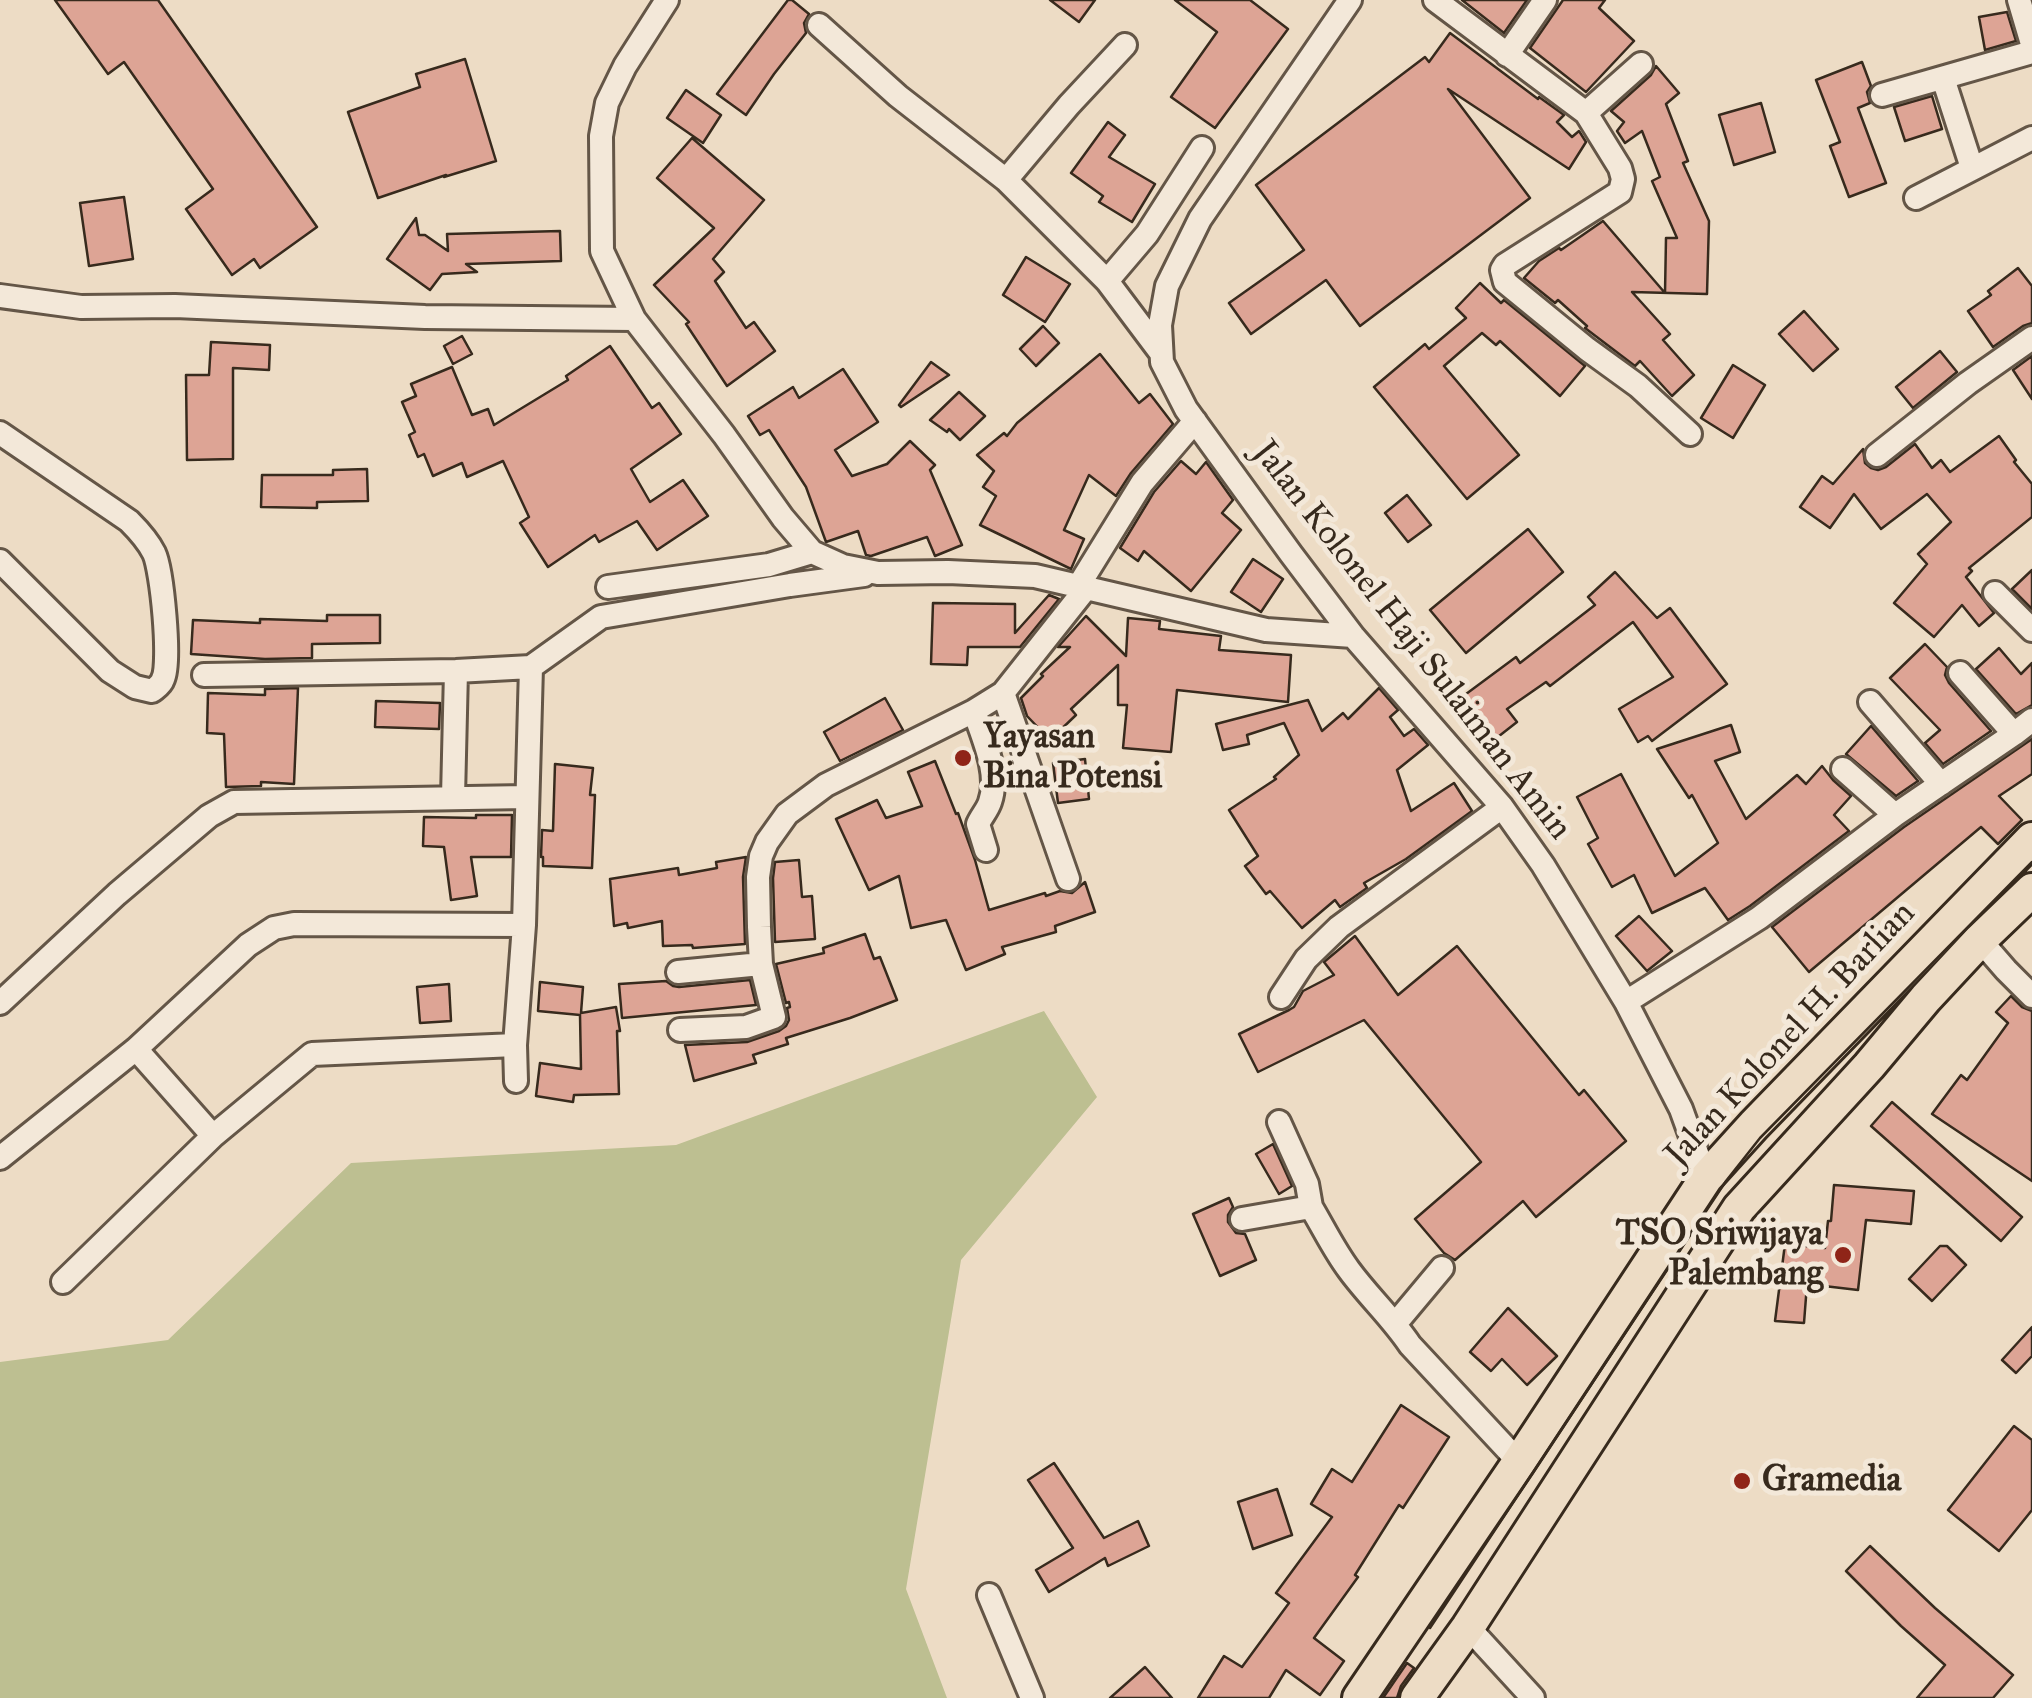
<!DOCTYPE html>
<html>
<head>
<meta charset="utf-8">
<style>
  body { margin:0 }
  canvas { display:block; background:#eddcc5 }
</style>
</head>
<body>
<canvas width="2032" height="1698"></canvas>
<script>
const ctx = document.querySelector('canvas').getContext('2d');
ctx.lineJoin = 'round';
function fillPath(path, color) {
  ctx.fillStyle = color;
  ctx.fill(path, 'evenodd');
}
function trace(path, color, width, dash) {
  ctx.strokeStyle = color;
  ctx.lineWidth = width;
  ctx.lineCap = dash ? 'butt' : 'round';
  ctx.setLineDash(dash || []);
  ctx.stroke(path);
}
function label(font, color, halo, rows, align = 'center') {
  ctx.font = font + ' "IM FELL Great Primer",serif';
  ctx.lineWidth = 10;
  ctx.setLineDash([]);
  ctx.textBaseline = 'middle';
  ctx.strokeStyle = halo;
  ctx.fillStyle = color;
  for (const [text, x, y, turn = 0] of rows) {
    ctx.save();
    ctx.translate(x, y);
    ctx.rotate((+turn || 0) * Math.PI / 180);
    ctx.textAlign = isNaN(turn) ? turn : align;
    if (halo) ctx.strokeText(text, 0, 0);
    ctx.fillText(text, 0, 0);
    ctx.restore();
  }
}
const green = new Path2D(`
  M1044,1011L1097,1097L961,1260L906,1589L947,1698H0V1362L168,1340L351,1163L676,1145Z`);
const building = new Path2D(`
  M55,0H158L317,227L260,268L254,259L232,275L186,209L213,189L124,62L108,74Z
  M788,0H792L809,14L804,23L806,33L774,74L746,115L717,94Z
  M1050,0H1095L1079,22Z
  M1175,0H1250L1288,29L1215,128L1171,97L1217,32Z
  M1462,0H1527L1504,33Z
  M1563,0H1605L1599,8L1634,41L1586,92L1530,48Z
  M2007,12L2016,41L1985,50L1979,17Z
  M1450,33L1538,99L1539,97L1564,115L1557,122L1572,137L1579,131L1586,142L1569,169L1448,89L1530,198L1360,326L1326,280L1251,334L1229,303L1304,250L1256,185L1425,57L1429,62Z
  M465,59L496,161L444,177L446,175L378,198L348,112L420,87L416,74Z
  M1862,62L1871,86L1867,92L1870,103L1858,108L1886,183L1849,197L1830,146L1840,142L1816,80Z
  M1656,66L1679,93L1666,104L1688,161L1683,163L1709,221L1707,294L1632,292L1670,334L1663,340L1694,375L1672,396L1640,361L1635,366L1585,328L1587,326L1558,300L1555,303L1524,278L1539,261L1559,248L1561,250L1603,221L1665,293L1666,238H1677L1652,181L1660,177L1642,131L1625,143L1617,131L1624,122L1611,111L1651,75Z
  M686,90L721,115L703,143L667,118Z
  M1932,96L1942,129L1905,141L1894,107Z
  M1761,103L1775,152L1734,165L1719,115Z
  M1108,122L1125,135L1109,157L1155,184L1132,222L1099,202L1103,196L1071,173Z
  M692,138L764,200L713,259L724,272L715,281L746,328L754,322L775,351L727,386L686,324L689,322L654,285L714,228L657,178Z
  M124,197L133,259L89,266L80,203Z
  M416,218L419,235H425L448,251L447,234L560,231L561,261L466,264L477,272L442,274L430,290L387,259Z
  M1026,257L1070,284L1045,322L1003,295Z
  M2018,268L2032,286V323L2023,326L1993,347L1968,311L1991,295L1988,291Z
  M1480,283L1501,303L1504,300L1585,366L1560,396L1500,341L1496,345L1482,333L1444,366L1519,455L1467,499L1374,387L1425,344L1429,349L1466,318L1456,308Z
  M1804,311L1838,349L1813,371L1779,334Z
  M1043,326L1059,343L1036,366L1020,349Z
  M462,336L472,354L453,364L444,346Z
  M211,342L270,345L269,370L233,368V459L187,460L186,375H209Z
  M610,346L652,408L659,403L681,434L631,469L650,502L683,480L708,516L657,550L637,521L599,542L595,535L548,567L520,523L529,517L503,461L467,477L462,463L433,476L424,454L418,457L409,435L415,432L402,402L416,396L411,384L452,367L472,415L488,409L494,425L568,380L566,376Z
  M1940,351L1957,372L1913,408L1896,387Z
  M1100,354L1139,403L1150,394L1173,424L1131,473L1116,496L1089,475L1064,530L1084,539L1071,569L980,525L996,496L983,487L994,471L977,455L1004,433L1007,436L1017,423Z
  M2032,356V399L2013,370Z
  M931,362L949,375L901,407L899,405Z
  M1733,365L1765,385L1733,438L1701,418Z
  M843,369L878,422L835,450L852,476L887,464L910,441L935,465L930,470L962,545L935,556L927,537L871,556L866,555L858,531L826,542L806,487L769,430L760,435L748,416L793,387L799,398Z
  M959,392L985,416L960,440L949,429L947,432L930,420Z
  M1999,436L2016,460L2014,462L2032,484V517L1969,568L1972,571L1966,577L1994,613L1979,626L1962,605L1934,637L1894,603L1927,564L1918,554L1951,522L1927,494L1881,529L1854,494L1830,528L1800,507L1822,476L1833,484L1863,449L1865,463L1871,468L1878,470L1886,467L1915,444L1932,468L1941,460L1950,472Z
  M1181,461L1196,474L1206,462L1233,500L1222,513L1241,530L1191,591L1144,551L1138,561L1120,548L1154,492Z
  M367,469L368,501L317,502V508L261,507L262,475H333V470Z
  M1407,495L1431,525L1408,542L1385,513Z
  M1528,529L1563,572L1466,653L1430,610Z
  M1253,559L1283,579L1261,612L1231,592Z
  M2032,570V609L2012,589Z
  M1615,572L1657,618L1670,608L1727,684L1652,741L1648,736L1638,742L1619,709L1673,677L1633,622L1550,686L1546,682L1507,709L1517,722L1494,740L1462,697L1516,657L1520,663L1595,605L1588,597Z
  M1049,595L1059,599L1020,647H968L967,665L931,664L933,603L1015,604V633Z
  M327,615H380V643L312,644V658L265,659L191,654L193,620L260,623V619L327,621Z
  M1086,616L1126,656L1128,618L1160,621L1159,629L1221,636L1219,650L1291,655L1288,702L1177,690L1171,752L1123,748L1127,705H1118V665L1071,709L1076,715L1050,740L1027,716L1021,698L1043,676L1041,674L1070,647H1058Z
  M1925,644L1947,667L1945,675L1949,683L1991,731L1943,764L1925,743L1940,730L1890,678Z
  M1999,648L2021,674L2032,663V705L2016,714L1976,669Z
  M298,688L294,784L261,782V786L226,787L224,734L207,733L208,693L265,695V689Z
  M1379,688L1398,710L1390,717L1404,736L1414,729L1428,745L1397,770L1411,811L1454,783L1472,811L1406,859L1364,883L1367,888L1340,907L1335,900L1302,928L1270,891L1266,894L1245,866L1258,856L1229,810L1276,779L1274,777L1299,755L1284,723L1247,735L1249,744L1223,750L1216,724L1308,700L1322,731L1343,713L1348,719Z
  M885,698L903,730L840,761L824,732Z
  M376,701L440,703L439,729L375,727Z
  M1731,725L1740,752L1715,761L1746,819L1797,775L1806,784L1822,766L1833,780L1851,796L1834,815L1849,831L1750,906L1728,920L1705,888L1652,913L1634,875L1612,887L1588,844L1598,838L1577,797L1621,774L1675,876L1718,843L1692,795L1689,798L1657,749Z
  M1871,726L1918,781L1896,796L1846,754Z
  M2032,739V774L1999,796L2022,820L1998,844L1981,827L1809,972L1772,927L1904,827Z
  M1085,759L1089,799L1058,803L1053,763Z
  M935,761L956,814L958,813L975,860L989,910L1045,893L1046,896L1060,891L1072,893L1085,882L1095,912L1055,926L1056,932L1002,947L1005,954L966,970L946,920L911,928L899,876L869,890L836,819L877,800L886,818L922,806L908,772Z
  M555,764L593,768L590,795H595L592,868L543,866V857H541L542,830L553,831Z
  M476,815H512L511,857H471L477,896L451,900L444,847L423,846L424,817L476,818Z
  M746,857L743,877L745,944L693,948L692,945L663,946L662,921L628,928L627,923L614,926L610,879L678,868L679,875L717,868L716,862Z
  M799,860L802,897L812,896L815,939L775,942L773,878L775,862Z
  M1639,916L1672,951L1647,971L1616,936Z
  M865,934L874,959L880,957L897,1000L850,1018L786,1038L788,1044L753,1055L756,1063L694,1081L685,1045L747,1042L779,1031L786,1026L789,1020L787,1008L790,1007L789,1002L786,1003L776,964L824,953L823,948Z
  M1355,936L1398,995L1457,946L1579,1095L1584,1090L1626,1141L1536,1217L1523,1201L1455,1260L1444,1253L1415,1219L1481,1162L1364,1020L1258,1072L1239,1034L1289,1010L1294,1007L1303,991L1334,975L1324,962Z
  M750,980L756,1005L622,1018L619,984L666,981L673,986L679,987Z
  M540,982L583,987L581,1013L616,1007L620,1031H617L619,1094L574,1095L573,1102L536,1096L540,1063L581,1069L580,1015L538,1011Z
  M449,984L451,1021L420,1023L417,987Z
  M2011,996L2022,1007L2032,1011V1181L1932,1114L1961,1075L1967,1080L2008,1023L1996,1012Z
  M1892,1102L2022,1217L2001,1241L1871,1126Z
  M1273,1144L1292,1186L1279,1194L1256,1154Z
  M1834,1185L1914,1191L1911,1224L1866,1220L1858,1290L1807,1284L1804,1323L1775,1321L1785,1244L1825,1248L1828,1221H1831Z
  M1229,1198L1233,1207L1228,1215V1222L1236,1233L1245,1234L1256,1260L1220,1276L1193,1214Z
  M1940,1246H1947L1966,1265L1932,1301L1909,1279Z
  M1508,1308L1557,1356L1527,1385L1502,1359L1491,1371L1470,1352Z
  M2032,1327V1356L2016,1373L2002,1360Z
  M1401,1405L1449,1437L1403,1508L1399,1505L1355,1575L1358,1577L1314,1638L1344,1661L1320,1695L1286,1670L1269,1698H1198L1224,1656L1242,1667L1289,1603L1276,1593L1332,1517L1311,1504L1332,1469L1352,1482Z
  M2014,1426L2032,1440V1510L1999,1551L1948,1510Z
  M1054,1463L1104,1538L1138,1521L1149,1546L1108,1566L1105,1558L1049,1592L1036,1570L1073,1548L1028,1480Z
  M1277,1489L1292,1535L1253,1549L1238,1502Z
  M1870,1546L1935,1608L2013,1675L1993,1698H1917L1945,1665L1901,1626L1846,1571Z
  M1407,1663L1414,1668L1401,1686L1397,1698H1383Z
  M1145,1667L1172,1698H1110Z`);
const minor = new Path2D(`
  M667,0L625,66L607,103L601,136L602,251L634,319L724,435L783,518L812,552L843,566L878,573L948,572L1035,576L1266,630L1353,636
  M1350,0L1200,219L1167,286L1160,325L1162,362L1186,409L1291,554L1353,636L1502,807L1543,865L1626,1002L1681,1109L1706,1178
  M1435,0L1586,113L1620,168L1623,179L1620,192L1505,265L1502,270L1505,282L1587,349L1638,386L1690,434
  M2019,0L2032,44
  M819,25L898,96L1006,180L1107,281L1161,353
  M1507,55L1545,0
  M1943,78L1972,168
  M1882,95L2032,52
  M1586,113L1641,64
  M1006,180L1069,105L1125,45
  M1916,198L2032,138
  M1107,281L1147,234L1202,148
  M0,296L81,307L175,306L425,317L634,319
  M0,433L129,521C139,531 148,541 154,553C162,570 171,662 163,679C161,685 157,687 152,691L135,687L110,671L0,561
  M1877,455L1968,383L2032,338
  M1079,585L1142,483L1195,421
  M608,587L769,565L812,552
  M1995,593L2032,630
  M1960,673L2014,734
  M204,675L456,671L531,667
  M1003,693L1068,879
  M1870,702L1941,784
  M974,711C983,738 1000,774 990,802C988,809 981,817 978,824L986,850
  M1843,769L1895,815
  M453,797L456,671
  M1980,940L2006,970L2032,996
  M678,972L761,964
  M1281,997L1306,959L1339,927L1502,807
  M1626,1002L1759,918L1895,815L2014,734L2032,720
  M0,1003L117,894L209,816L234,802L526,797
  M680,1030L746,1027L774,1017L761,964L759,927L758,877L761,856L767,842L787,814L826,785L974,711L1003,693L1087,587
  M136,1049L213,1136
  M516,1081L515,1045L524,925L531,667L601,617L790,585L864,575
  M1279,1122L1307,1184L1311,1207
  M0,1158L136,1049L248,945L274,928L294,924L524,925
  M1242,1219L1311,1207C1323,1227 1334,1250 1349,1270C1368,1296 1392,1318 1410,1345L1519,1462
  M63,1282L213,1136L312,1054L515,1045
  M1396,1323L1442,1268
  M989,1595L1032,1698
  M1468,1627L1533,1698`);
const highway = new Path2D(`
  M1359,1698L1519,1462L1706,1178L1754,1125L2032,839
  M1417,1698L1468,1627L1739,1208L1869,1066L1926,998L1980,940L2032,890`);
const tram = new Path2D(`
  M1430,1628L1726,1181L1760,1138L2032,862`);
const markers = [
  [963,758,10,"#8f2418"],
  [1843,1255,10,"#8f2418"],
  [1742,1481,10,"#8f2418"]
];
const streetNames = [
  ["Jalan Kolonel Haji Sulaiman Amin",1411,641,52],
  ["Jalan Kolonel H. Barlian",1791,1035,-47]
];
const poiNames = [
  ["Yayasan",983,738],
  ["Bina Potensi",983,778],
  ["TSO Sriwijaya",1823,1235,"right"],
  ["Palembang",1823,1275,"right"],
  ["Gramedia",1762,1481]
];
fillPath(green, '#bdbf91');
fillPath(building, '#dda495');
trace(building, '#372a1d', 2.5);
trace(minor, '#645647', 28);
trace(highway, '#372a1d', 38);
trace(minor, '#f3e8d9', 22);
trace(highway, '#eddcc5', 32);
trace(tram, '#372a1d', 2.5);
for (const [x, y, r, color] of markers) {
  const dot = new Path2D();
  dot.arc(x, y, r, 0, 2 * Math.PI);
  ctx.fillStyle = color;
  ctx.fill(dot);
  trace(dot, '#f3e8d9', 4);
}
label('35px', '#372a1d', '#f3e8d9', streetNames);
label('bold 35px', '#372a1d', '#f3e8d9', poiNames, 'left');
</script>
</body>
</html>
